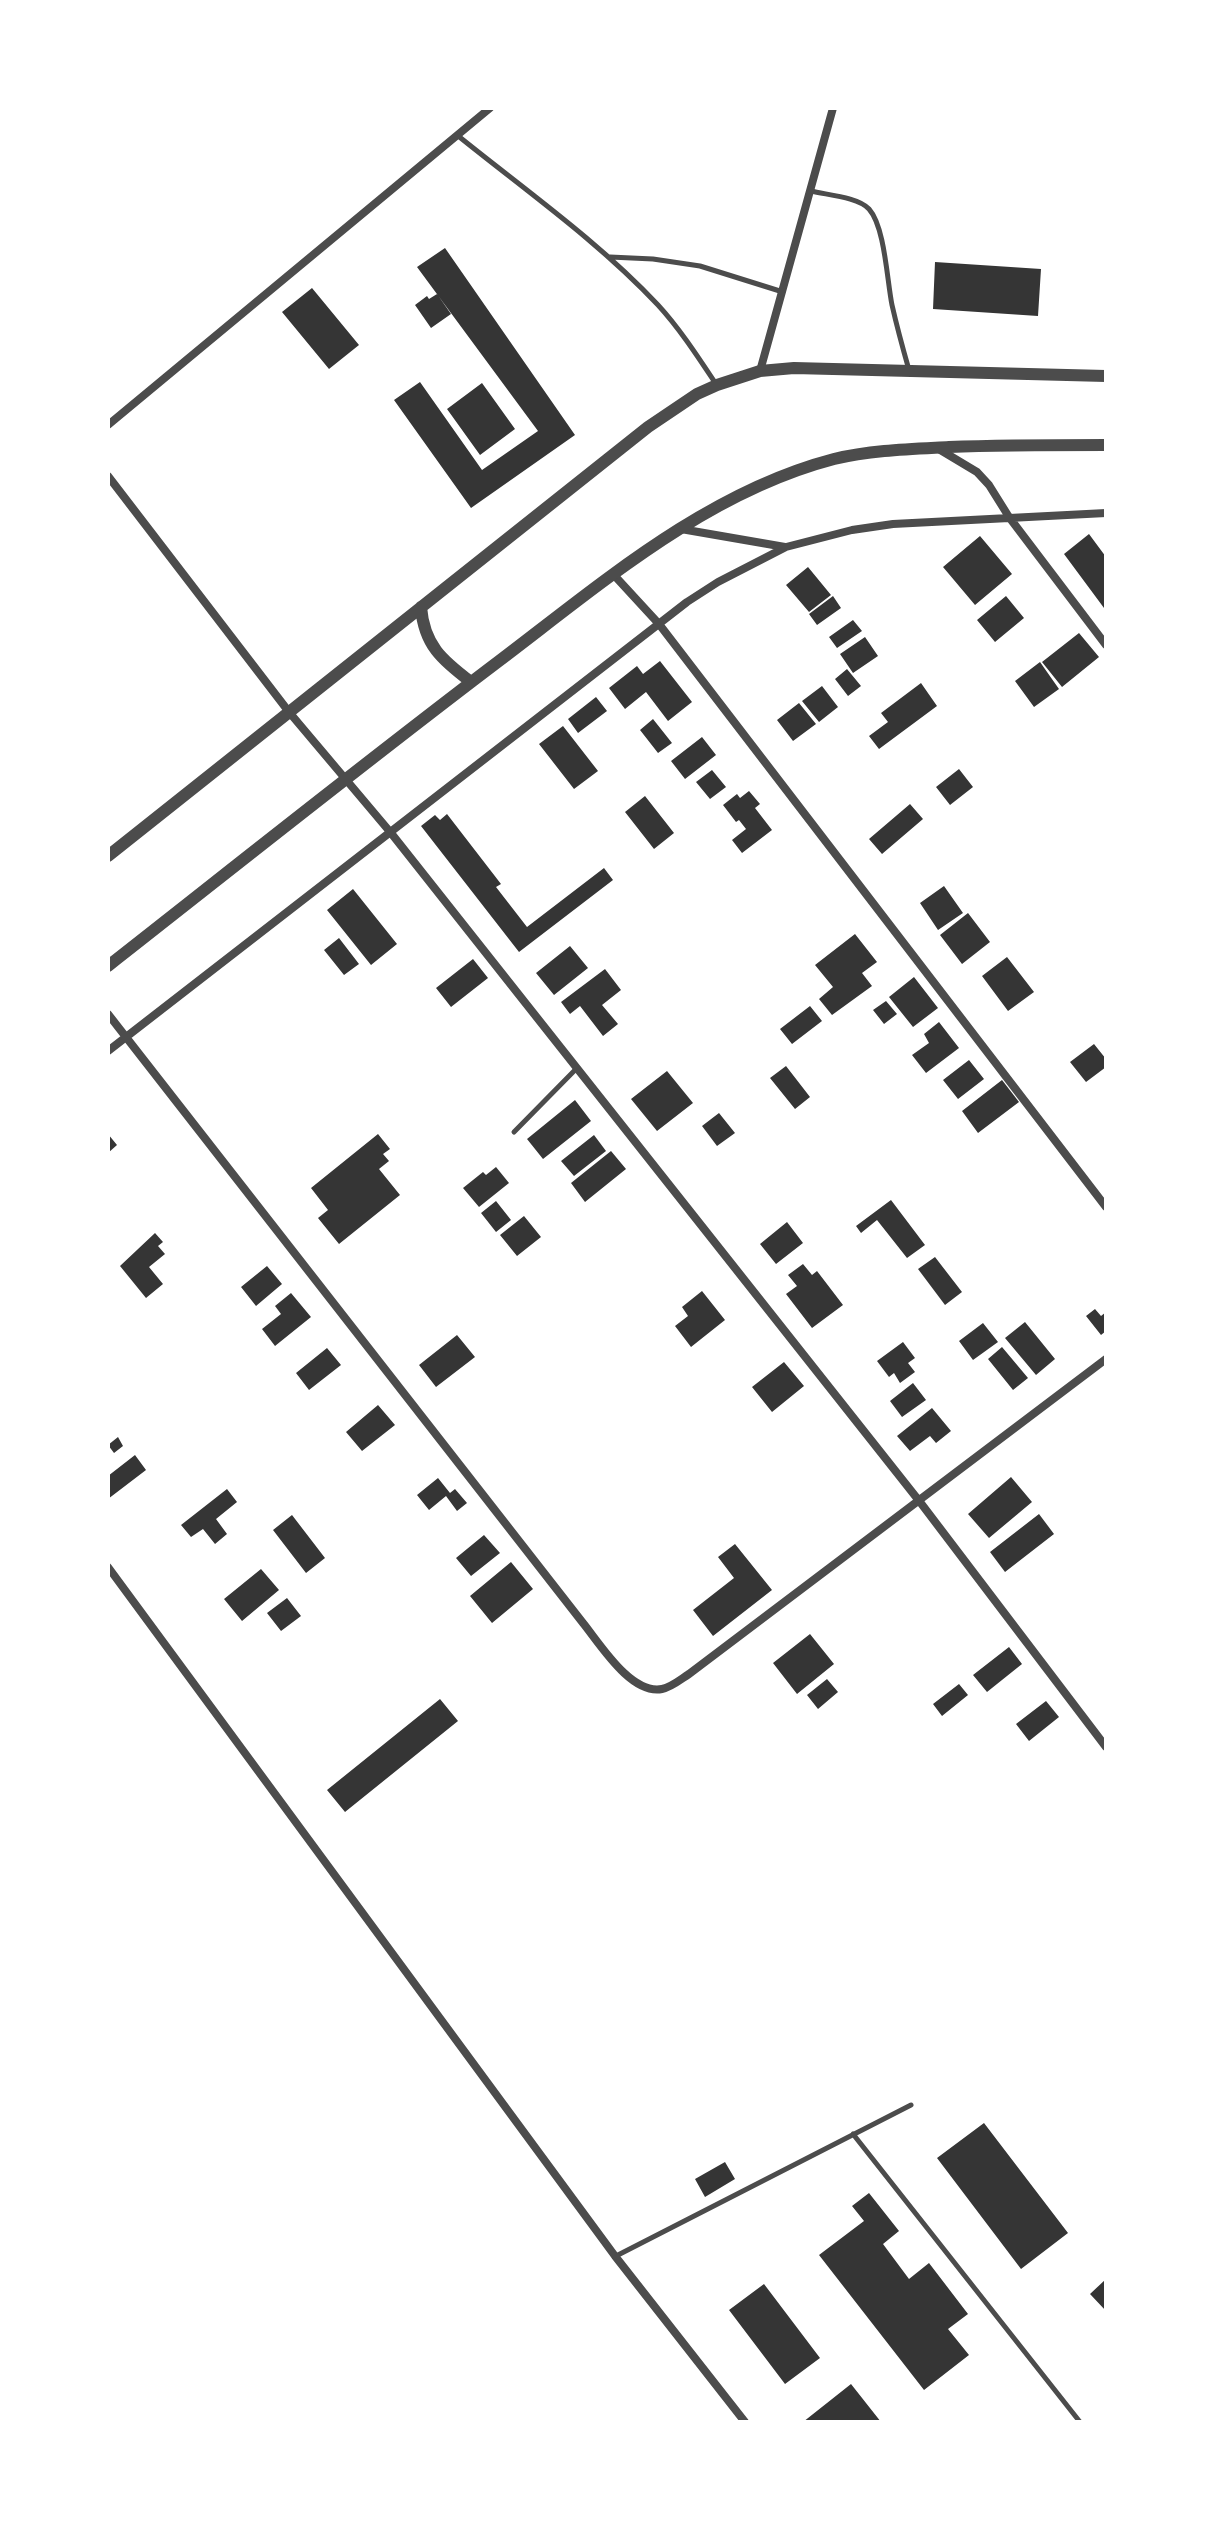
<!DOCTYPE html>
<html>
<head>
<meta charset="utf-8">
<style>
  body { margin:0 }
  #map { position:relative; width:1214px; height:2530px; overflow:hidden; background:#fff; font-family:Bitter,serif }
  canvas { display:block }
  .frame { position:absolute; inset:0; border:110px solid #fff; pointer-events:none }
</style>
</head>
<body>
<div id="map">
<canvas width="1214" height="2530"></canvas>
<div class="frame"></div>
</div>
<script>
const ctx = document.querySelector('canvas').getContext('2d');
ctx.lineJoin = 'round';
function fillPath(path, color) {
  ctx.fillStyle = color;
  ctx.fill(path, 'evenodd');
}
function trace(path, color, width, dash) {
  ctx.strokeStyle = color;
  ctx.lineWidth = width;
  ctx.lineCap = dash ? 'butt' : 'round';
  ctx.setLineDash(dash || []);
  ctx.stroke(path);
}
const building = new Path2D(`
  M445,248L575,435L471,508L394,400L420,382L482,470L538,431L417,267Z
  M935,262L1041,269L1038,316L933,309Z
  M312,288L359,345L329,369L282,312Z
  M437,294L451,314L431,328L415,305L427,296L429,299Z
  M482,383L515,429L480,455L447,409Z
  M1089,534L1106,557L1104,608L1064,554Z
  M980,536L1012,574L975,605L943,567Z
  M808,567L831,595L809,612L786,585Z
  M833,596L841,608L817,625L809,614Z
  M1006,596L1024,618L995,642L977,620Z
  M853,620L862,631L837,648L829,637Z
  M1079,633L1099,657L1062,687L1042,662Z
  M865,637L878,656L853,673L840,654Z
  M660,661L692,702L668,721L646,692L625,709L609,688L637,666L643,674Z
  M1040,662L1059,689L1034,707L1015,681Z
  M847,669L861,686L848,696L835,679Z
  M921,683L937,706L879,749L869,736L888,722L881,713Z
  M822,686L838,707L819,722L802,701Z
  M596,697L607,711L578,733L568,719Z
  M799,703L816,724L793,741L777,720Z
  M653,719L672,743L658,753L640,730Z
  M563,726L598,771L574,789L539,744Z
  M702,737L716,755L685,779L671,761Z
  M959,769L973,787L950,805L936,787Z
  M712,770L726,787L710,799L696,782Z
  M749,791L760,804L755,808L772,830L742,853L732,840L746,829L739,820L736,822L723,805L737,794L740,798Z
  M645,796L674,833L654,849L625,812Z
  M910,804L923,819L882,854L869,839Z
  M447,814L501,884L496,887L527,927L604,868L613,880L519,952L421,826L435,815L440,820Z
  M944,886L963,913L938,930L920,903Z
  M353,889L397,944L371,965L327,910Z
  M968,913L990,942L962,964L940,935Z
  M855,934L877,962L862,973L872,986L832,1015L819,999L833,987L815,965Z
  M339,938L359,964L344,975L324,950Z
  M570,946L588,968L554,995L536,973Z
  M1007,957L1034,992L1008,1011L982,976Z
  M473,959L488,978L451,1007L436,988Z
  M605,969L621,990L602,1005L618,1024L603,1036L580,1006L570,1014L561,1002Z
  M914,977L938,1008L913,1027L889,997Z
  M886,1001L897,1014L884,1024L873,1010Z
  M810,1006L822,1021L792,1044L780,1029Z
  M939,1022L959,1048L926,1073L912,1055L929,1043L924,1034Z
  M1094,1044L1106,1059V1067L1086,1082L1070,1062Z
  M969,1060L984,1079L958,1099L943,1080Z
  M786,1066L810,1097L795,1109L770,1078Z
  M667,1071L693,1103L657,1131L631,1099Z
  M1002,1080L1019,1102L978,1133L962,1111Z
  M575,1100L591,1121L543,1159L527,1139Z
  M719,1113L735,1133L717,1146L702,1126Z
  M108,1134L117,1145L108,1153Z
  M378,1134L390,1149L383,1154L389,1161L379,1169L400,1195L339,1244L318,1218L328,1210L311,1188Z
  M594,1135L606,1151L574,1176L561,1161Z
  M611,1151L626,1169L585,1202L571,1183Z
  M496,1167L509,1183L479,1207L463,1188L483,1172L486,1175Z
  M891,1200L925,1245L907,1258L877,1220L861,1233L856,1226Z
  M496,1201L511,1220L496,1232L481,1213Z
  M524,1216L541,1237L517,1256L500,1235Z
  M787,1222L803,1243L776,1264L760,1244Z
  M155,1233L163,1242L158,1246L165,1254L149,1267L163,1284L146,1298L120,1266Z
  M935,1257L962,1292L945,1305L918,1269Z
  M803,1264L812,1275L817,1271L843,1305L812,1328L786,1294L797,1286L788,1275Z
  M267,1266L282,1284L256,1306L241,1287Z
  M702,1291L725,1320L691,1347L675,1326L688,1316L682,1307Z
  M291,1293L311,1317L275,1346L262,1329L281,1314L275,1306Z
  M1095,1309L1101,1316L1106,1312V1331L1101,1335L1086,1316Z
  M1025,1322L1055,1359L1036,1375L1005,1338Z
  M983,1323L998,1342L973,1360L959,1341Z
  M457,1335L475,1357L436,1387L419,1365Z
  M903,1342L915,1358L908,1363L915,1372L900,1383L894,1373L889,1377L877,1361Z
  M1002,1347L1028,1378L1013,1390L988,1359Z
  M327,1348L341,1365L309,1390L296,1373Z
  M784,1362L804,1386L772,1412L752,1387Z
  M913,1383L926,1400L902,1417L890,1401Z
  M378,1405L395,1425L362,1451L346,1432Z
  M932,1408L951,1431L936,1443L930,1436L910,1451L897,1436Z
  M118,1437L123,1446L114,1453L108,1445Z
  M135,1455L146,1470L108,1499V1476Z
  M1011,1477L1032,1502L989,1538L968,1514Z
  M438,1478L450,1493L455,1489L467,1503L457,1511L446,1496L429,1510L417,1495Z
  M227,1489L237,1502L216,1519L227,1534L215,1544L203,1529L191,1537L181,1525Z
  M1039,1514L1054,1534L1005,1572L990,1552Z
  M292,1515L325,1558L306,1573L273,1530Z
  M484,1535L500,1553L471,1576L456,1558Z
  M735,1544L772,1590L713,1636L693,1610L734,1578L718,1557Z
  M511,1562L533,1589L492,1623L470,1596Z
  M261,1569L279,1590L242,1621L224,1599Z
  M287,1598L301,1616L281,1631L267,1613Z
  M810,1634L834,1664L797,1694L773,1663Z
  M1009,1647L1022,1664L987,1692L973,1675Z
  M827,1679L838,1692L818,1709L807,1695Z
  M959,1684L968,1695L942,1716L933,1704Z
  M440,1699L458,1721L345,1812L327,1790Z
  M1046,1701L1059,1717L1029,1741L1016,1724Z
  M984,2123L1068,2233L1021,2269L937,2158Z
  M725,2162L735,2179L705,2197L695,2179Z
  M869,2193L899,2231L883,2244L909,2279L929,2263L968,2314L948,2329L969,2355L924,2390L819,2255L864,2221L852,2206Z
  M1106,2279V2311L1090,2294Z
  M764,2284L820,2358L785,2384L729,2310Z
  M851,2384L881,2422H803Z`);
const service = new Path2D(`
  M457,135C525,190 598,241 658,305C680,329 698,357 716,384
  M811,191C827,195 858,197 869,209C885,227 887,281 892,305C897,327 903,349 909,370
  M610,257L653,259L700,266L783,292
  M514,1132L576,1069
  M853,2134L1080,2422
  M616,2256L911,2105`);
const minor = new Path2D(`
  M760,371L833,108
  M108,425L490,108
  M937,448L977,472L989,485L1009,517L1106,645
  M108,476L289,712L391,833L920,1502L1106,1747
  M681,529L785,547
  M613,574L659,624L1106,1207
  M108,1014L583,1623C600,1644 631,1695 662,1689C672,1687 681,1679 689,1674L1106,1359
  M108,1051L687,602L718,582L786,547L852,530L893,524L1106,513
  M108,1567L615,2256L745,2422`);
const tertiary = new Path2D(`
  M421,607C424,645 442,660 471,682
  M108,856L648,427L697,394L717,385L760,371L794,368L1106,376
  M108,966C238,864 367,761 499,661C602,583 707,492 834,459C871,450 911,449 949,447C1001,445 1054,445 1106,445`);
fillPath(building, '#353535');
trace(service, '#4c4c4c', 5);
trace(minor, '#4c4c4c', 8);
trace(tertiary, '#4c4c4c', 12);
</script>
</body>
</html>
